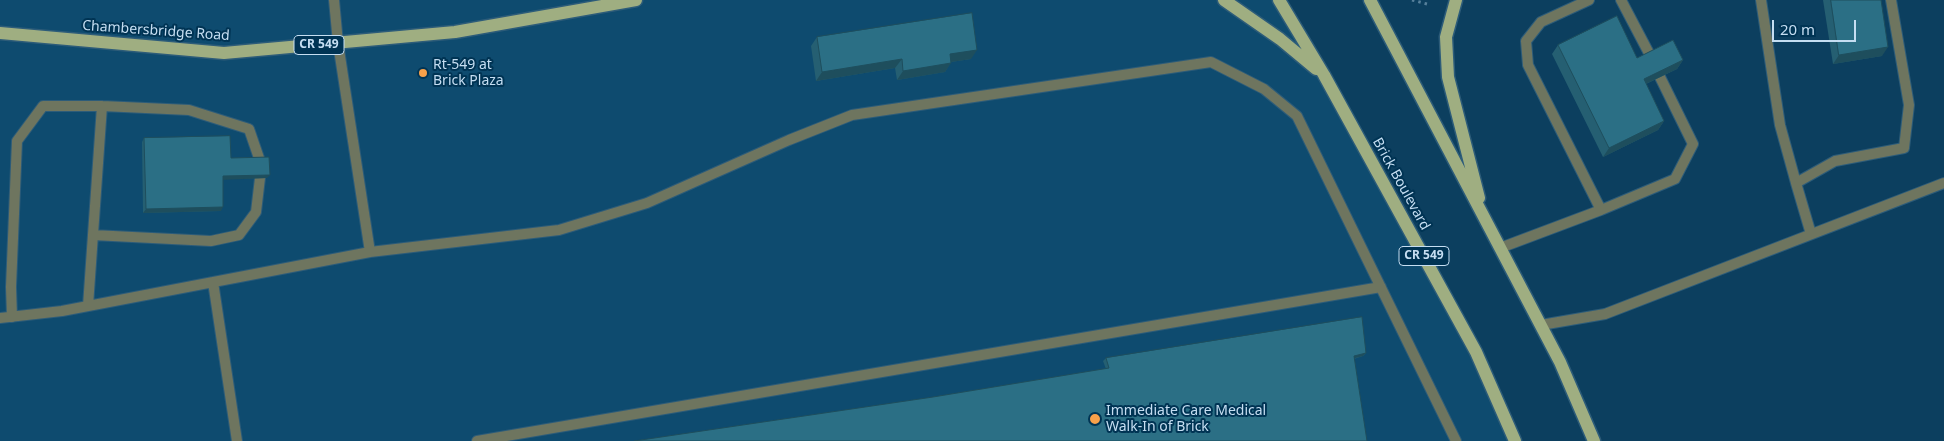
<!DOCTYPE html>
<html>
<head>
<meta charset="utf-8">
<style>
  body { margin:0 }
  #map { position:relative; width:1944px; height:441px; overflow:hidden; background:#0c3f5f; font-family:"Noto Sans",sans-serif }
  canvas { display:block }
  .scale { position:absolute; left:1772px; top:20px; width:84px; height:22px; box-sizing:border-box; border:2px solid #c5def2; border-top:0; padding-left:6px; font-size:15px; line-height:18px; white-space:nowrap; color:#c5def2; -webkit-text-stroke:4px #003454; paint-order:stroke }
</style>
</head>
<body>
<div id="map">
<canvas width="1944" height="441"></canvas>
<div class="scale">20 m</div>
</div>
<script>
const ctx = document.querySelector('canvas').getContext('2d');
ctx.lineJoin = 'round';
function fillPath(path, color) {
  ctx.fillStyle = color;
  ctx.fill(path, 'evenodd');
}
function trace(path, color, width, dash) {
  ctx.strokeStyle = color;
  ctx.lineWidth = width;
  ctx.lineCap = dash ? 'butt' : 'round';
  ctx.setLineDash(dash || []);
  ctx.stroke(path);
}
function label(font, color, halo, rows, align = 'center') {
  ctx.font = font + ' "Noto Sans",sans-serif';
  ctx.lineWidth = 4;
  ctx.setLineDash([]);
  ctx.textBaseline = 'middle';
  ctx.strokeStyle = halo;
  ctx.fillStyle = color;
  for (const [text, x, y, turn = 0] of rows) {
    ctx.save();
    ctx.translate(x, y);
    ctx.rotate((+turn || 0) * Math.PI / 180);
    ctx.textAlign = isNaN(turn) ? turn : align;
    if (halo) ctx.strokeText(text, 0, 0);
    ctx.fillText(text, 0, 0);
    ctx.restore();
  }
}
const built = new Path2D(`
  M0,0H1279L1476,351L1515,441H0Z`);
const path = new Path2D(`
  M1412,0L1427,4`);
const lane = new Path2D(`
  M334,0L338,43L370,252
  M1621,0L1651,57
  M1761,0L1780,125L1796,183L1835,161L1904,148L1909,105L1891,0
  M1796,183L1811,234
  M1601,210L1675,179L1693,144L1660,77
  M93,235L211,241L239,235L256,212L260,178
  M1500,248L1601,210L1528,65L1526,41L1541,22L1589,0
  M213,282L237,441
  M88,306L102,106
  M12,317L11,287L17,141L43,106H102L189,110L249,129L260,161
  M0,318L62,311L370,252L559,230L647,203L789,140L852,115L1211,62L1264,89L1297,116L1456,441
  M1541,325L1605,314L1944,183
  M477,441L1381,287`);
const primary = new Path2D(`
  M1224,0L1280,39L1316,69
  M1279,0L1324,75L1476,352L1515,441
  M1370,0L1560,362L1594,441
  M1456,0L1446,37L1448,77L1479,198
  M0,33L224,53L455,32L636,0`);
const wall = new Path2D(`
  M1823,0H1881L1882,56L1833,64Z
  M817,37L971,59L951,62L945,72L897,80L895,68L816,81L811,46Z
  M1558,45L1637,58L1683,60L1677,69L1646,84L1664,121L1658,130L1603,157L1552,54Z
  M144,138L231,158L267,178L223,179L221,211L143,213L142,142Z
  M1366,353L1363,356L1354,359L933,397L1106,369L1103,361L1106,358Z`);
const shadedWall = new Path2D(`
  M1888,47L1882,56L1833,64L1839,55Z
  M977,50L971,59L944,63L950,54Z
  M902,59L895,68L816,81L822,72Z
  M1683,60L1677,69L1637,88L1644,79Z
  M951,63L945,72L897,80L903,71Z
  M1664,121L1658,130L1603,157L1609,148Z
  M270,175L267,178L220,180L223,176Z
  M223,207L221,211L143,213L146,209Z
  M1366,353L1363,356L1351,359L1354,356Z`);
const building = new Path2D(`
  M1831,0H1881L1888,47L1839,55Z
  M972,13L977,50L950,54L951,63L903,71L902,59L822,72L817,37Z
  M1617,16L1637,58L1673,40L1683,60L1644,79L1664,121L1609,148L1558,45Z
  M230,136L231,158L269,157L270,175L223,176V207L146,209L144,138Z
  M1362,317L1366,353L1354,356L1367,441H634L933,397L1109,368L1106,358Z`);
const markers = [
  [423,73,5,"#f8a14a"],
  [1095,419,6,"#f8a14a"]
];
const shields = [
  [319,45,50],
  [1424,256,50]
];
const shieldNames = [
  ["CR 549",319,45],
  ["CR 549",1424,256]
];
const streetNames = [
  ["Chambersbridge Road",156,31,4],
  ["Brick Boulevard",1401,184,61]
];
const poiNames = [
  ["Rt-549 at",433,65],
  ["Brick Plaza",433,81],
  ["Immediate Care Medical",1106,411],
  ["Walk-In of Brick",1106,427]
];
fillPath(built, '#0e4b6f');
trace(lane, '#2d5c79', 12);
trace(primary, '#2d5c79', 15);
trace(path, '#57809b', 3, [2.5, 4]);
trace(lane, '#6e755f', 10);
trace(primary, '#9fae81', 12);
fillPath(wall, '#255f72');
fillPath(shadedWall, '#1e4e5d');
fillPath(building, '#2b6f85');
trace(building, '#1e4e5d', 1);
for (const [x, y, r, color] of markers) {
  const dot = new Path2D();
  dot.arc(x, y, r, 0, 2 * Math.PI);
  ctx.fillStyle = color;
  ctx.fill(dot);
  trace(dot, '#003454', 2);
}
for (const [x, y, w] of shields) {
  const box = new Path2D();
  box.roundRect(x - w / 2, y - 9.5, w, 19, 4);
  ctx.fillStyle = '#003454';
  ctx.fill(box);
  trace(box, '#c5def2', 1);
}
label('bold 12px', '#c5def2', null, shieldNames);
label('14px', '#c5def2', '#003454', streetNames);
label('14px', '#c5def2', '#003454', poiNames, 'left');
</script>
</body>
</html>
